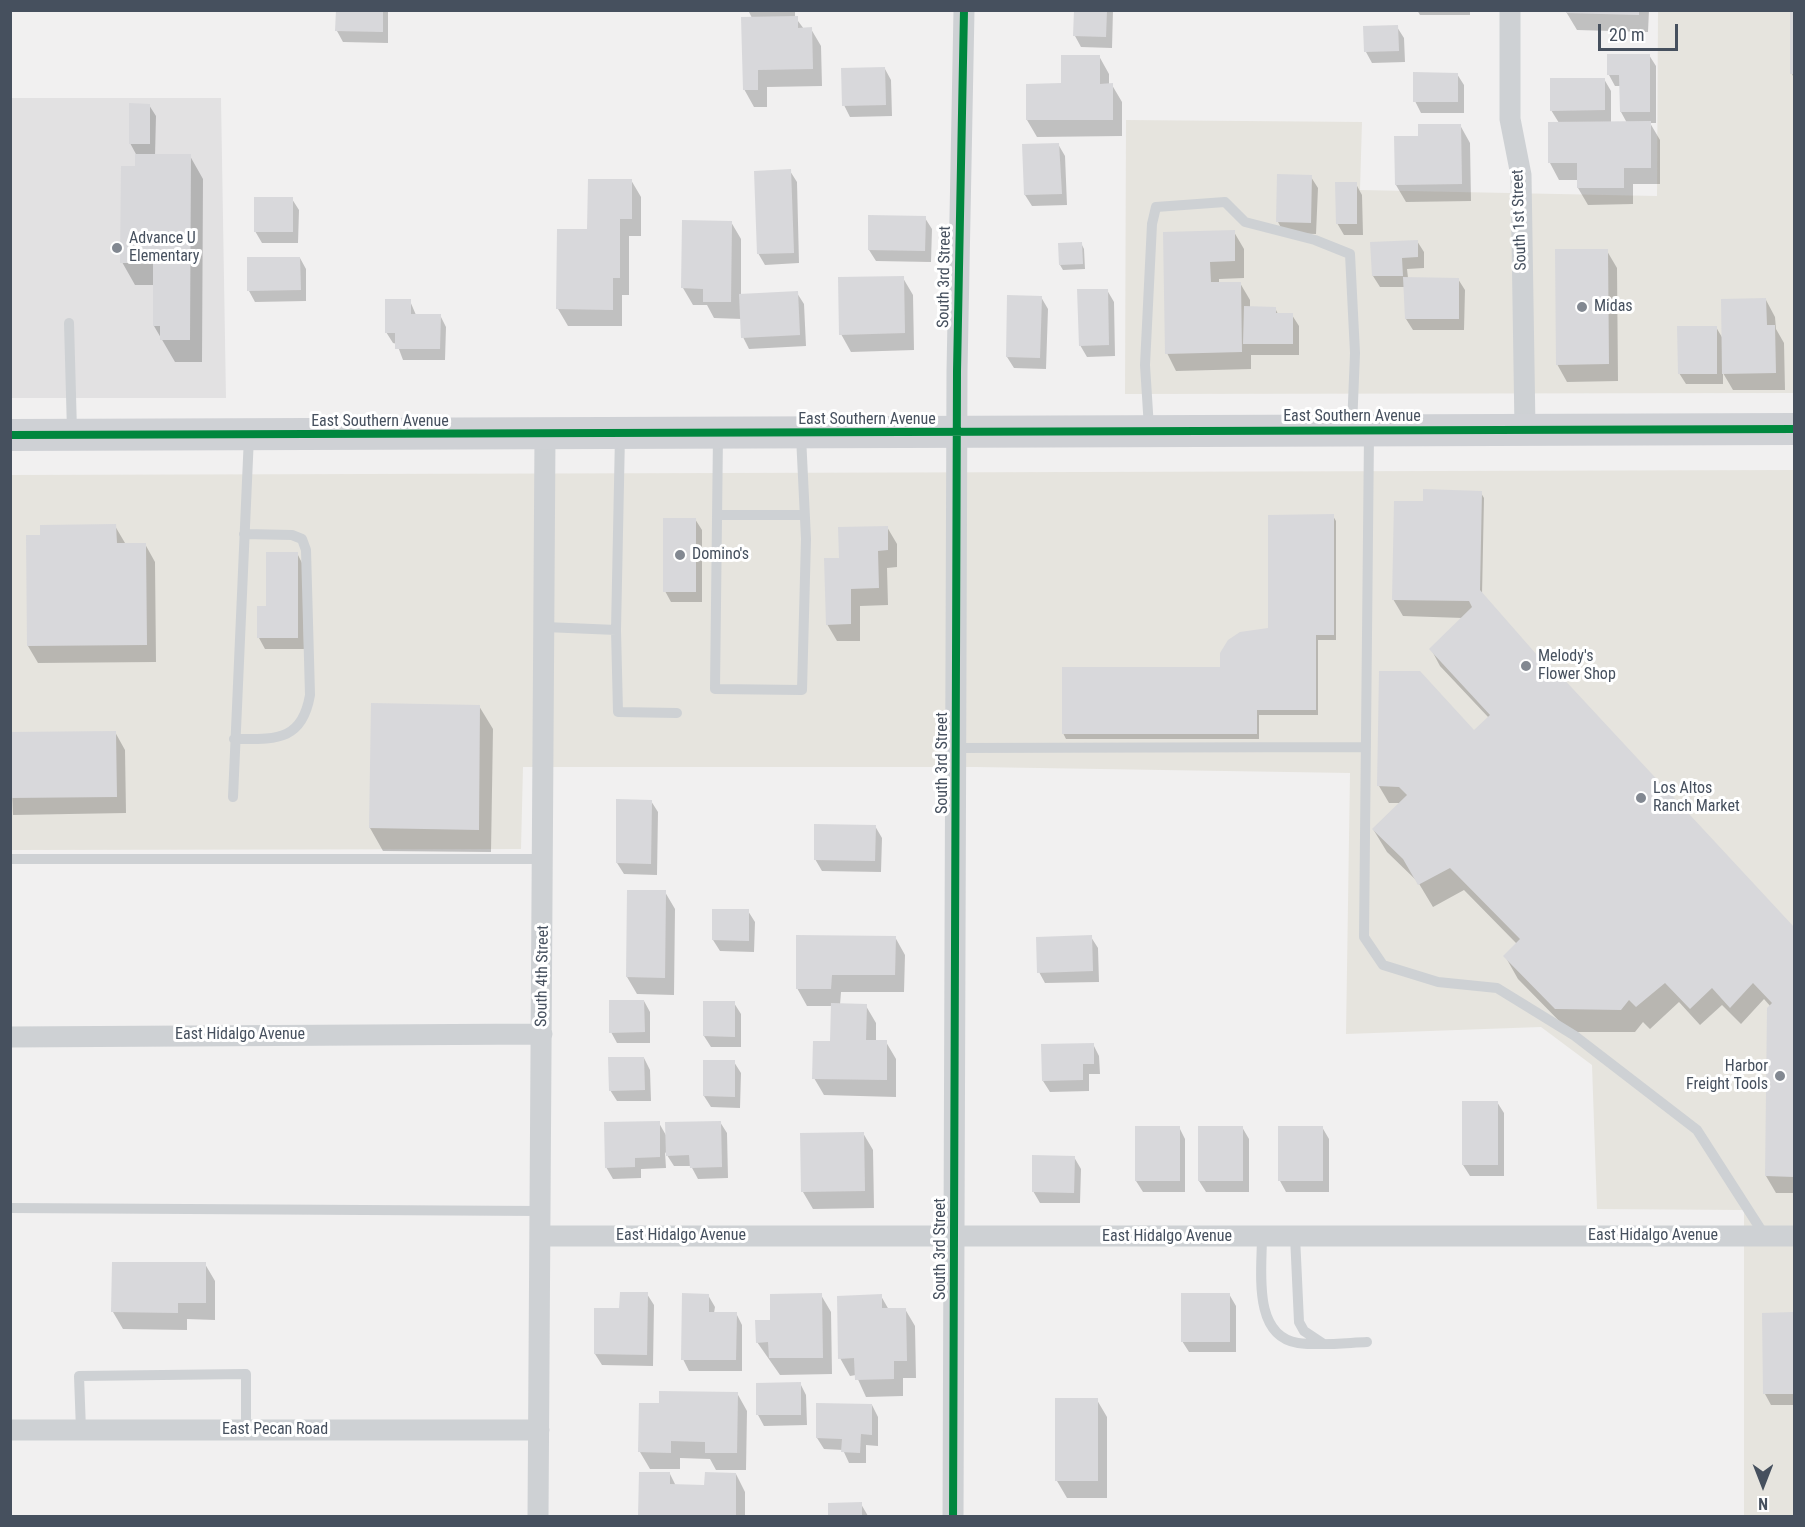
<!DOCTYPE html>
<html>
<head>
<meta charset="utf-8">
<style>
  body { margin:0 }
  #map { position:relative; width:1805px; height:1527px; overflow:hidden; background:#f1f0f0; font-family:"Roboto Condensed",sans-serif }
  canvas { display:block }
  .frame { position:absolute; inset:0; border:12px solid #46505e; pointer-events:none }
  .north { position:absolute; left:1733px; top:1455px; width:60px; height:60px; -webkit-text-stroke:4px #fff; paint-order:stroke; rotate:180deg; font-size:16px; font-weight:700; line-height:24px; text-align:center; color:#46505e }
  .north::after { content:''; display:block; margin:auto; width:21px; height:27px; background:#46505e; clip-path:polygon(50% 0,100% 100%,50% 72%,0 100%) }
  .scale { position:absolute; left:1598px; top:24px; width:80px; height:27px; box-sizing:border-box; border:3px solid #46505e; border-top:0; padding-left:8px; font-size:18px; line-height:21px; white-space:nowrap; color:#46505e; -webkit-text-stroke:4px #fff; paint-order:stroke }
</style>
</head>
<body>
<div id="map">
<canvas width="1805" height="1527"></canvas>
<div class="frame"></div>
<div class="north">N</div>
<div class="scale">20 m</div>
</div>
<script>
const ctx = document.querySelector('canvas').getContext('2d');
ctx.lineJoin = 'round';
function fillPath(path, color) {
  ctx.fillStyle = color;
  ctx.fill(path, 'evenodd');
}
function trace(path, color, width, dash) {
  ctx.strokeStyle = color;
  ctx.lineWidth = width;
  ctx.lineCap = dash ? 'butt' : 'round';
  ctx.setLineDash(dash || []);
  ctx.stroke(path);
}
function label(font, color, halo, rows, align = 'center') {
  ctx.font = font + ' "Roboto Condensed",sans-serif';
  ctx.lineWidth = 6;
  ctx.setLineDash([]);
  ctx.textBaseline = 'middle';
  ctx.strokeStyle = halo;
  ctx.fillStyle = color;
  for (const [text, x, y, turn = 0] of rows) {
    ctx.save();
    ctx.translate(x, y);
    ctx.rotate((+turn || 0) * Math.PI / 180);
    ctx.textAlign = isNaN(turn) ? turn : align;
    if (halo) ctx.strokeText(text, 0, 0);
    ctx.fillText(text, 0, 0);
    ctx.restore();
  }
}
const commercial = new Path2D(`
  M1658,11H1794V393L1125,394L1126,120L1362,122L1360,190L1657,196Z
  M1794,470V1516H1744V1210L1597,1209L1592,1065L1541,1027L1346,1034L1350,773L976,767H523L521,849L11,850L10,475Z`);
const education = new Path2D(`
  M11,98H221L226,398H11Z`);
const shadow = new Path2D(`
  M337,10H388V43L343,42L337,31Z
  M748,10H795V17L804,29H811L821,46L822,86L767,87V107H754L744,89L752,18Z
  M1075,10H1113L1112,48L1081,47L1075,36Z
  M1417,10H1470V15H1420Z
  M1565,10H1649L1648,32L1577,30Z
  M1792,10H1794V78L1792,74Z
  M1397,27L1404,38L1405,62L1372,63L1366,52Z
  M1649,55L1656,66V123H1650L1660,140V184H1633V204L1588,205L1578,188V180H1559L1550,163L1559,123L1551,110L1604,79L1611,91V123H1627L1621,112V86H1615L1609,75Z
  M1099,56L1109,74V85H1112L1122,102V136L1037,137L1027,120L1063,85Z
  M885,69L891,80L892,116L850,117L844,105Z
  M1457,74L1464,85V113H1421L1415,101Z
  M149,105L156,116L155,156H190L203,179L202,362H175L154,326L155,285H135L122,262L137,156L130,143Z
  M1460,125L1470,143L1471,201L1406,202L1396,185L1420,137Z
  M1058,144L1065,156L1067,205L1032,206L1025,195Z
  M790,171L797,182L799,263L765,265L758,253Z
  M1279,176L1311,177L1318,188L1316,234L1284,233L1278,222Z
  M631,180L641,197V236H629V295H622V326H568L558,309L589,231Z
  M1356,184L1362,195L1363,235H1344L1337,223Z
  M292,199L299,210L298,243H262L255,231Z
  M925,218L932,229L931,262L876,261L869,250Z
  M731,222L741,239V295L797,293L804,304L806,346L749,349L743,337L742,319L714,318L707,305H693L683,288Z
  M1234,232L1244,249V278L1219,279V284L1240,283L1250,300V308H1275L1278,314L1292,315L1299,326V355H1251V369L1176,371L1167,353L1164,233Z
  M1417,241L1424,252V268L1407,269L1408,278L1458,279L1465,290L1464,330H1413L1406,319L1405,287H1380L1373,276Z
  M1081,243L1084,249L1085,269L1063,270L1060,265Z
  M1607,251L1617,268L1618,381L1567,382L1557,364Z
  M300,258L306,269V301L255,302L249,291Z
  M903,278L913,295L914,350L851,352L841,334Z
  M1107,290L1114,302L1115,356L1087,357L1080,345Z
  M1041,297L1048,309L1046,369L1014,368L1007,357Z
  M1766,300L1775,317L1776,329L1784,343L1785,390H1733L1723,373V384H1686L1679,373L1716,327L1723,339Z
  M410,301L416,315H440L446,327L445,360H403L397,344L393,343L386,332Z
  M1481,493L1484,498L1482,595L1543,664L1546,663L1794,929V1193H1776L1766,1176L1771,1007L1764,999L1741,1024L1722,1005L1700,1025L1679,1002L1650,1029L1643,1022L1635,1032H1570L1518,979L1505,956L1517,944L1464,890L1433,907L1418,882L1387,852L1373,829L1400,803H1389L1379,786L1474,732L1489,718L1440,666L1431,649L1463,618L1403,616L1393,599L1424,503Z
  M1333,516L1336,521V640H1318V715H1259V739H1066L1063,733L1221,668L1270,629Z
  M695,519L702,530V602H671L665,591Z
  M115,526L125,543L145,544L155,562L156,662L38,663L28,646L41,536Z
  M887,527L897,544V567L887,568L888,605L860,606V641H837L827,624L840,559Z
  M297,553L303,565L304,649H265L259,638L267,608Z
  M372,705L479,706L493,729L491,852L383,851L370,828Z
  M115,732L125,750L126,813L13,815L10,734Z
  M651,801L658,812L657,875L624,874L617,863Z
  M875,826L882,838L881,872L822,871L815,859Z
  M665,892L675,909L674,995L637,994L627,977Z
  M748,911L755,922L754,952L720,951L713,940Z
  M895,937L905,955L904,992H841L840,1005L866,1006L876,1023V1041L886,1042L896,1059V1097L824,1095L814,1078L831,1043L832,1006H807L797,988Z
  M1091,937L1098,948L1099,982L1045,983L1039,972Z
  M644,1001L650,1012V1043H617L611,1032Z
  M734,1003L741,1014V1047H711L704,1036Z
  M1093,1044L1099,1056L1100,1074H1089V1091L1050,1092L1043,1081Z
  M644,1058L650,1070L651,1101H617L610,1090Z
  M734,1062L741,1073L740,1108L711,1107L704,1096Z
  M1497,1102L1504,1113V1176H1470L1463,1165Z
  M720,1122L727,1133L728,1178L698,1179L691,1166H674L665,1152L666,1168L641,1169V1178L613,1179L606,1167L659,1123L667,1137Z
  M1179,1127L1185,1139V1192H1143L1136,1181Z
  M1242,1127L1249,1139V1192H1206L1199,1181Z
  M1322,1127L1329,1139V1192H1286L1280,1181Z
  M863,1133L873,1150L874,1208L813,1209L803,1192Z
  M1074,1157L1081,1169L1080,1203H1040L1033,1191Z
  M205,1264L215,1281V1320L187,1319V1330L123,1329L113,1312Z
  M647,1294L654,1305L653,1366L602,1365L595,1354L621,1310Z
  M1229,1294L1236,1306V1352H1189L1182,1341Z
  M708,1295L715,1307L714,1313H736L742,1325V1371H689L683,1359Z
  M821,1295L831,1312L832,1374L780,1375L757,1342Z
  M881,1296L889,1310L905,1309L915,1326L916,1378H903V1396L866,1397L856,1375L850,1376L840,1358Z
  M1792,1314L1794,1318V1405H1771L1765,1394Z
  M800,1383L806,1395L807,1425L764,1426L758,1415Z
  M737,1393L747,1411L746,1470H716L710,1459L680,1458V1469H650L640,1452L660,1404Z
  M1097,1400L1107,1417V1498H1067L1057,1481Z
  M872,1405L878,1417V1446L866,1445V1463H849L843,1450L824,1449L817,1438Z
  M640,1473L670,1474L676,1486H706L736,1474L745,1492V1516H639Z
  M830,1504H861L868,1516H830Z`);
const building = new Path2D(`
  M336,10H383V32L335,31Z
  M1074,10H1107L1106,37L1073,36Z
  M1566,10H1639V15L1566,13Z
  M1790,10H1794V74H1790Z
  M798,16V28L812,27L813,69L758,70V90H743L741,17Z
  M1398,25L1399,51L1364,52L1363,26Z
  M1607,54H1650V112H1620L1619,75H1607Z
  M1061,55H1100V84L1113,83V120H1026V84L1061,83Z
  M885,67L886,105L842,106L841,68Z
  M1413,72L1458,73V102H1413Z
  M1550,78H1605V110L1550,111Z
  M129,103L150,104V144H129Z
  M1651,121V168H1624V188H1577V163H1548V122Z
  M1418,124H1461L1462,184L1395,185L1394,136H1418Z
  M1059,143L1062,194L1024,195L1022,144Z
  M135,154H191L190,340H160V326H153V263H120L121,166H135Z
  M791,169L794,253L757,254L754,171Z
  M1277,174L1312,175L1311,223L1276,222Z
  M588,179H632V219H620V278H613V310L556,309L557,229H587Z
  M1335,182H1357V224H1336Z
  M254,197H293V232H254Z
  M868,215L926,216L925,251L868,250Z
  M682,220L732,221L731,302H703V289L681,288Z
  M1235,230V261L1210,262L1211,282H1241L1242,352L1165,354L1163,232Z
  M1418,240V257L1402,258L1403,276H1372L1370,242Z
  M1082,242L1083,264L1059,265L1058,243Z
  M1555,249H1608L1609,364L1556,365Z
  M247,257H300L301,290L247,291Z
  M904,276L905,333L839,335L838,277Z
  M1403,277L1459,278V319H1405Z
  M1077,289H1108L1109,345L1079,346Z
  M798,291L800,335L741,338L739,294Z
  M1007,295L1042,296L1040,358L1006,357Z
  M1766,298L1767,325H1775L1776,373L1722,374L1721,299Z
  M385,299H411V314H441L440,349H395V333H385Z
  M1244,306L1276,307V313H1293V344H1243Z
  M1677,326H1717V374H1678Z
  M1423,489L1482,491L1480,590L1544,663L1547,661L1794,927V1177L1765,1176L1767,1008L1772,1003L1753,983L1730,1008L1712,988L1690,1009L1665,983L1636,1007L1629,1000L1621,1010L1555,1009L1503,956L1520,939L1450,868L1418,885L1403,859L1372,829L1407,795L1399,787L1377,786L1379,671H1420L1474,730L1490,715L1429,649L1472,607L1469,601L1392,600L1394,501H1423Z
  M1334,514V635H1316V710H1257V734H1062V667H1220V653L1228,640L1240,632L1268,628V515Z
  M663,518H696V592H663Z
  M116,524L117,543H146L147,645L27,646L26,535H40V525Z
  M888,526V550L878,551L879,588L851,589V624L826,625L824,558H839L838,527Z
  M266,552H298V638H257V606H266Z
  M371,703L480,705L479,830L369,828Z
  M116,731L117,797L10,798V732Z
  M616,799L652,800L651,864L616,863Z
  M814,824L876,825L875,861L814,860Z
  M627,890H666L665,978L626,977Z
  M712,909H749V941L712,940Z
  M796,935L896,936L895,975H832L831,989H796Z
  M1092,935L1093,971L1037,973L1036,937Z
  M609,1000H644L645,1032L609,1033Z
  M703,1001H735V1037L703,1036Z
  M831,1003L867,1004L866,1040H887V1080L812,1079L813,1041H830Z
  M1094,1043V1064H1083V1080L1042,1081L1041,1044Z
  M608,1057H644L645,1090L609,1091Z
  M703,1060H735V1097L703,1096Z
  M1462,1101H1498V1165H1462Z
  M660,1121V1157L635,1158V1167L605,1168L604,1122Z
  M721,1121L722,1167L690,1168L689,1155L666,1156L665,1122Z
  M1135,1126H1180V1181H1135Z
  M1198,1126H1243V1181H1198Z
  M1278,1126H1323V1181H1278Z
  M864,1132L865,1191L801,1192L800,1133Z
  M1032,1155L1075,1156L1074,1193L1032,1192Z
  M112,1262H206V1303H178V1313L111,1312Z
  M620,1292H648L647,1355L594,1354V1308H619Z
  M682,1293L709,1294V1312H737L736,1360H681Z
  M822,1293L823,1358H769L768,1342L756,1343L755,1320H770V1294Z
  M1181,1293H1230V1342H1181Z
  M882,1294V1308H906L907,1361H894V1379L855,1380L854,1358L838,1359L837,1296Z
  M1793,1312L1794,1394H1763L1762,1313Z
  M801,1382V1415H756V1383Z
  M659,1391L738,1392L737,1453H705V1442L671,1441V1453L638,1452L639,1403H659Z
  M1055,1398H1098V1481H1055Z
  M816,1403L872,1404V1435L861,1434L860,1453L841,1452L842,1439L816,1438Z
  M639,1472H670V1484L704,1485L705,1472L736,1473V1516H638Z
  M862,1502V1516H828V1503Z`);
const lane = new Path2D(`
  M69,323L72,431
  M1149,428L1145,365L1152,224L1156,207L1225,202L1245,222L1315,240L1350,254L1355,353L1352,427
  M1369,434L1364,937L1383,965L1438,982L1497,988L1575,1036L1697,1130L1765,1236
  M718,435L715,689L802,690L806,539L801,436
  M717,515H803
  M545,627L616,630L620,435
  M616,630L618,712L677,713
  M234,739C275,739 302,742 310,695L306,550L302,539L292,535L244,534
  M956,748L1366,747
  M233,797L249,436
  M10,859H544
  M10,1208L541,1211
  M1262,1236C1262,1270 1252,1336 1298,1343C1320,1346 1345,1343 1367,1342
  M1295,1236L1299,1322L1304,1331L1322,1343
  M81,1430L79,1376L246,1374V1430`);
const street = new Path2D(`
  M1510,10V119L1521,175L1525,429
  M10,1037L542,1034
  M540,1236H1794
  M10,1430H539
  M538,1516L545,435
  M953,1516L957,371L964,10`);
const secondary = new Path2D(`
  M10,435L1794,429`);
const cycleway = new Path2D(`
  M10,435L1794,429
  M953,1516L957,371L964,10`);
const markers = [
  [117,248,6,"#828891"],
  [1582,307,6,"#828891"],
  [680,555,6,"#828891"],
  [1526,666,6,"#828891"],
  [1641,798,6,"#828891"],
  [1780,1076,6,"#828891"]
];
const streetNames = [
  ["South 1st Street",1520,220,-92],
  ["South 3rd Street",945,277,-89],
  ["East Southern Avenue",1352,417],
  ["East Southern Avenue",867,420],
  ["East Southern Avenue",380,422],
  ["South 3rd Street",943,763,-90],
  ["South 4th Street",543,976,-89],
  ["East Hidalgo Avenue",240,1035],
  ["East Hidalgo Avenue",681,1236],
  ["East Hidalgo Avenue",1653,1236],
  ["East Hidalgo Avenue",1167,1237],
  ["South 3rd Street",941,1249,-90],
  ["East Pecan Road",275,1430]
];
const poiNames = [
  ["Advance U",129,239],
  ["Elementary",129,257],
  ["Midas",1594,307],
  ["Domino's",692,555],
  ["Melody's",1538,657],
  ["Flower Shop",1538,675],
  ["Los Altos",1653,789],
  ["Ranch Market",1653,807],
  ["Harbor",1768,1067,"right"],
  ["Freight Tools",1768,1085,"right"]
];
fillPath(commercial, '#e6e4de');
fillPath(education, '#e2e1e2');
fillPath(shadow, '#0003');
fillPath(building, '#d8d8db');
trace(lane, '#ced1d4', 10);
trace(street, '#ced1d4', 21);
trace(secondary, '#cfd1d5', 32);
trace(cycleway, '#00873e', 8);
for (const [x, y, r, color] of markers) {
  const dot = new Path2D();
  dot.arc(x, y, r, 0, 2 * Math.PI);
  ctx.fillStyle = color;
  ctx.fill(dot);
  trace(dot, '#fff', 2);
}
label('16px', '#46505e', '#fff', streetNames);
label('16px', '#46505e', '#fff', poiNames, 'left');
</script>
</body>
</html>
